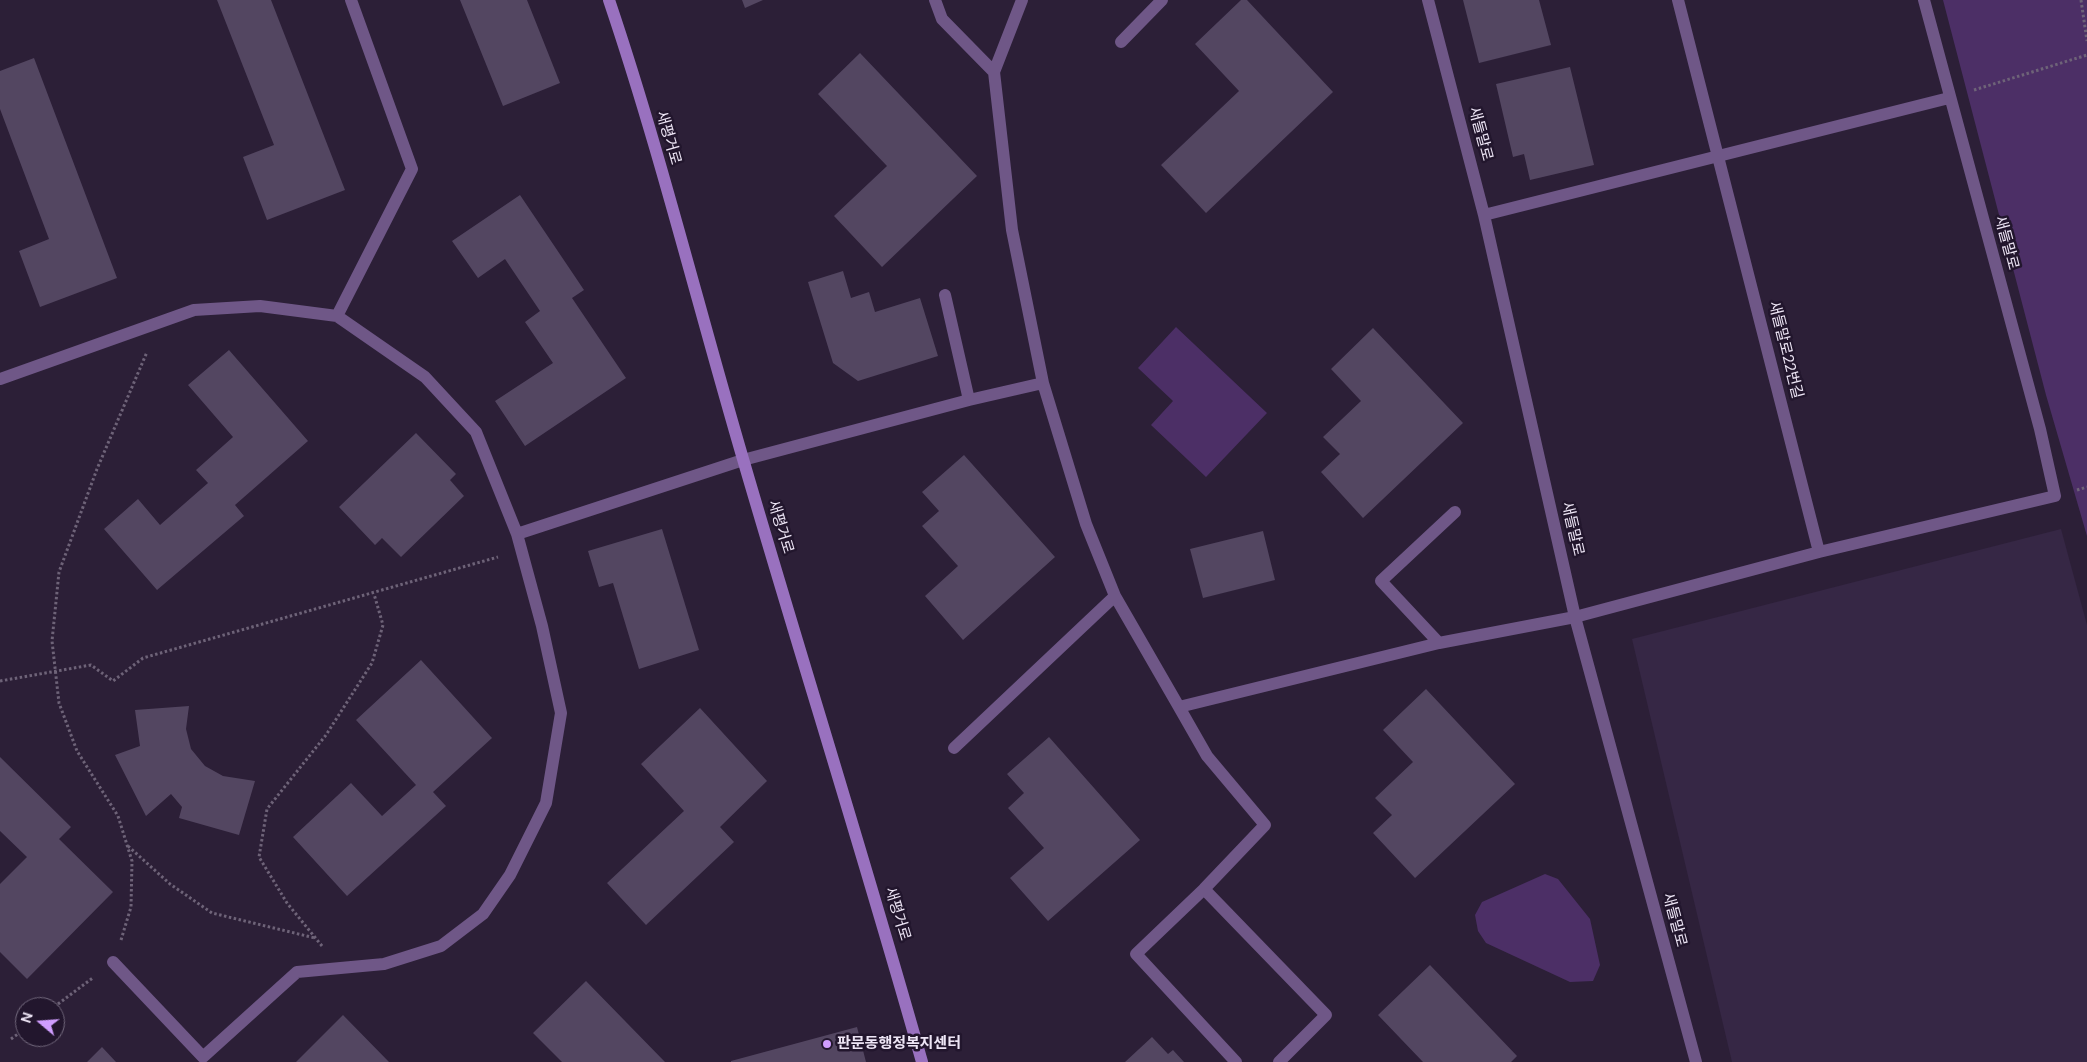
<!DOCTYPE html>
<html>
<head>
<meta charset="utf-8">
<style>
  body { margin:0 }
  #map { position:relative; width:2087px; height:1062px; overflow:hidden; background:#2c1f37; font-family:"DM Sans",sans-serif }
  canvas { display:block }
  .north { position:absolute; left:15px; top:997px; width:50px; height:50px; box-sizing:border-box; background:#22162d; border:1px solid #73697d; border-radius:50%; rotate:288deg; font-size:14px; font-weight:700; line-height:20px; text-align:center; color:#ede5f5 }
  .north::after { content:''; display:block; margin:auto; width:18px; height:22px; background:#d09dff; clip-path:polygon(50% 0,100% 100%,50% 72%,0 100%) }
</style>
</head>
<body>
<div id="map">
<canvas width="2087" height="1062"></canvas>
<div class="north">N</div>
</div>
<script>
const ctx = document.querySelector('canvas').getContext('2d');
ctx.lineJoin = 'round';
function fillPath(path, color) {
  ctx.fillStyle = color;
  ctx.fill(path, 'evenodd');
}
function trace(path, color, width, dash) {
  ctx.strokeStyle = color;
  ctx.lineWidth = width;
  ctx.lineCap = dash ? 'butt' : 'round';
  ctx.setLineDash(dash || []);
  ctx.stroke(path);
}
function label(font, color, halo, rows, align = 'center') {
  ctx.font = font + ' "DM Sans","Noto Sans KR",sans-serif';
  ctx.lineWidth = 5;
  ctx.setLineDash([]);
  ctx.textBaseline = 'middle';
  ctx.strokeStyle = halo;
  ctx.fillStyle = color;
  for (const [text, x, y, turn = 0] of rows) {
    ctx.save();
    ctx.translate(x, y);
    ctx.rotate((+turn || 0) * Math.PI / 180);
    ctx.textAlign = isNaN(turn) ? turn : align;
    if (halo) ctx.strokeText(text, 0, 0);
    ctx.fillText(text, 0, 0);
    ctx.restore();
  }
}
const built = new Path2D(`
  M2061,529L2087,625V1062H1732L1632,639Z`);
const green = new Path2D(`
  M1943,0H2087V536L2046,395Z
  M1176,327L1267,413L1206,477L1151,425L1173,401L1138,368Z
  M1545,874L1558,879L1590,919L1600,965L1593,981L1570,982L1486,943L1478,931L1475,915L1482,902Z`);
const building = new Path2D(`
  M217,0H271L345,190L267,220L243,157L274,145Z
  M460,0H527L560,83L503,106Z
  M742,0H763L745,8Z
  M1241,0H1247L1333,92L1206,213L1161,165L1239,91L1195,44Z
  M1463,0H1539L1551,45L1479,63Z
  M860,53L977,176L882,267L834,216L887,166L818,94Z
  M34,58L117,278L40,307L19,251L49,239L0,109V71Z
  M1570,67L1594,165L1530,180L1524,154L1513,157L1496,84Z
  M520,195L584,290L572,298L626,378L525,446L495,401L553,363L525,322L540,311L505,259L478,278L452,241Z
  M843,271L851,298L869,292L875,312L920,298L938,356L858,381L833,363L808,282Z
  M1373,328L1463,423L1363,518L1321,472L1340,454L1323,437L1361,401L1331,369Z
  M229,350L308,441L235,505L244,516L157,590L104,529L138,499L160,525L208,483L196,470L233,437L188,385Z
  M416,433L456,474L450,480L464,496L401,557L382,538L375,545L339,507Z
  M964,455L1055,557L963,640L925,596L958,566L922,526L939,511L922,492Z
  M662,529L699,650L639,669L613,583L599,587L588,551Z
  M1263,531L1275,580L1203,598L1190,549Z
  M421,660L492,738L433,792L446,806L347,896L293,837L351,783L382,816L416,785L356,720Z
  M1426,689L1515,784L1415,878L1373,833L1392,815L1375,798L1413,762L1383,730Z
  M189,706L186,729L191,749L205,766L223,776L255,781L239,835L179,818L182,807L171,794L146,816L115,755L140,746L135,710Z
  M700,708L767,781L720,827L734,842L646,925L607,883L684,811L641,764Z
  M1049,737L1140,840L1048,921L1010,878L1044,848L1008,808L1024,793L1007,774Z
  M0,757L71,827L59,839L113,892L27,979L0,952V884L27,857L0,831Z
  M1430,965L1517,1056L1511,1062H1423L1378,1015Z
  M586,981L665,1062H562L533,1033Z
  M343,1015L389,1062H296Z
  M857,1027L866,1062H731V1061Z
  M1152,1037L1168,1054L1173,1050L1184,1062H1125Z
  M102,1047L116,1062H87Z`);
const path = new Path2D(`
  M2081,0L2087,41
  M1974,90L2087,55
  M2077,490L2087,487
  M0,681L91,665L113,681L143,658L498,557
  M128,846L170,884L212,913L315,938
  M121,940L131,907L132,861L118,816L77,751L59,703L52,641L59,572L97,469L147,352
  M322,946L287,903L259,857L267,809L326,735L372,663L383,625L374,594
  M54,1007L94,977
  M11,1039L25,1029`);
const lane = new Path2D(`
  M935,0L942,19L994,72
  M1121,42L1162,0
  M945,295L969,400
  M337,316L412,169L351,0
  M0,379L194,310L260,306L337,316L425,377L476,432L517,534L542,626L561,713L546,803L510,875L483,914L441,946L384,964L297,972L203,1057L113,962
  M1043,383L1086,524L1115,596L1179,707L1439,643L1575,617
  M517,534L743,460L969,400L1043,383L1012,230L994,72L1022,0
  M1439,643L1381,581L1455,512
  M1179,707L1207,756L1265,825L1204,889L1136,954L1236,1062
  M954,748L1115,596
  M1204,889L1326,1015L1279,1062`);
const street = new Path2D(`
  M1428,0L1484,215L1575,617L1696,1062
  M1678,0L1819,552
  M1484,215L1949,98
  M1575,617L1819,552L2055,496L2040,429L1924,0`);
const secondary = new Path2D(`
  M609,0C660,151 698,306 743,459C802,661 865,860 922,1062`);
const markers = [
  [827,1044,5,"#d09dff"]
];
const streetNames = [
  ["새들말로",1480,134,75],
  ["새평거로",668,138,74],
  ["새들말로",2006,243,75],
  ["새들말로22번길",1785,350,76],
  ["새평거로",780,527,73],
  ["새들말로",1572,529,77],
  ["새평거로",897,914,73],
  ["새들말로",1674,920,75]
];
const poiNames = [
  ["판문동행정복지센터",837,1044]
];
fillPath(built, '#362745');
fillPath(green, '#4c2f66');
fillPath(building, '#534661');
trace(path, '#6e6378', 3, [2.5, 2.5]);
trace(lane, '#6f5787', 12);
trace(street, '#6f5787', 12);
trace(secondary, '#9971bf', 12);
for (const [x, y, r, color] of markers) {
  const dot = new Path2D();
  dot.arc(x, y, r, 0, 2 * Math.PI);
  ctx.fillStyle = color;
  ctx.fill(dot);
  trace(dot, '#22162d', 2);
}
label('15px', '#ede5f5', '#22162d', streetNames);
label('bold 15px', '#ede5f5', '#22162d', poiNames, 'left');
</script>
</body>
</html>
